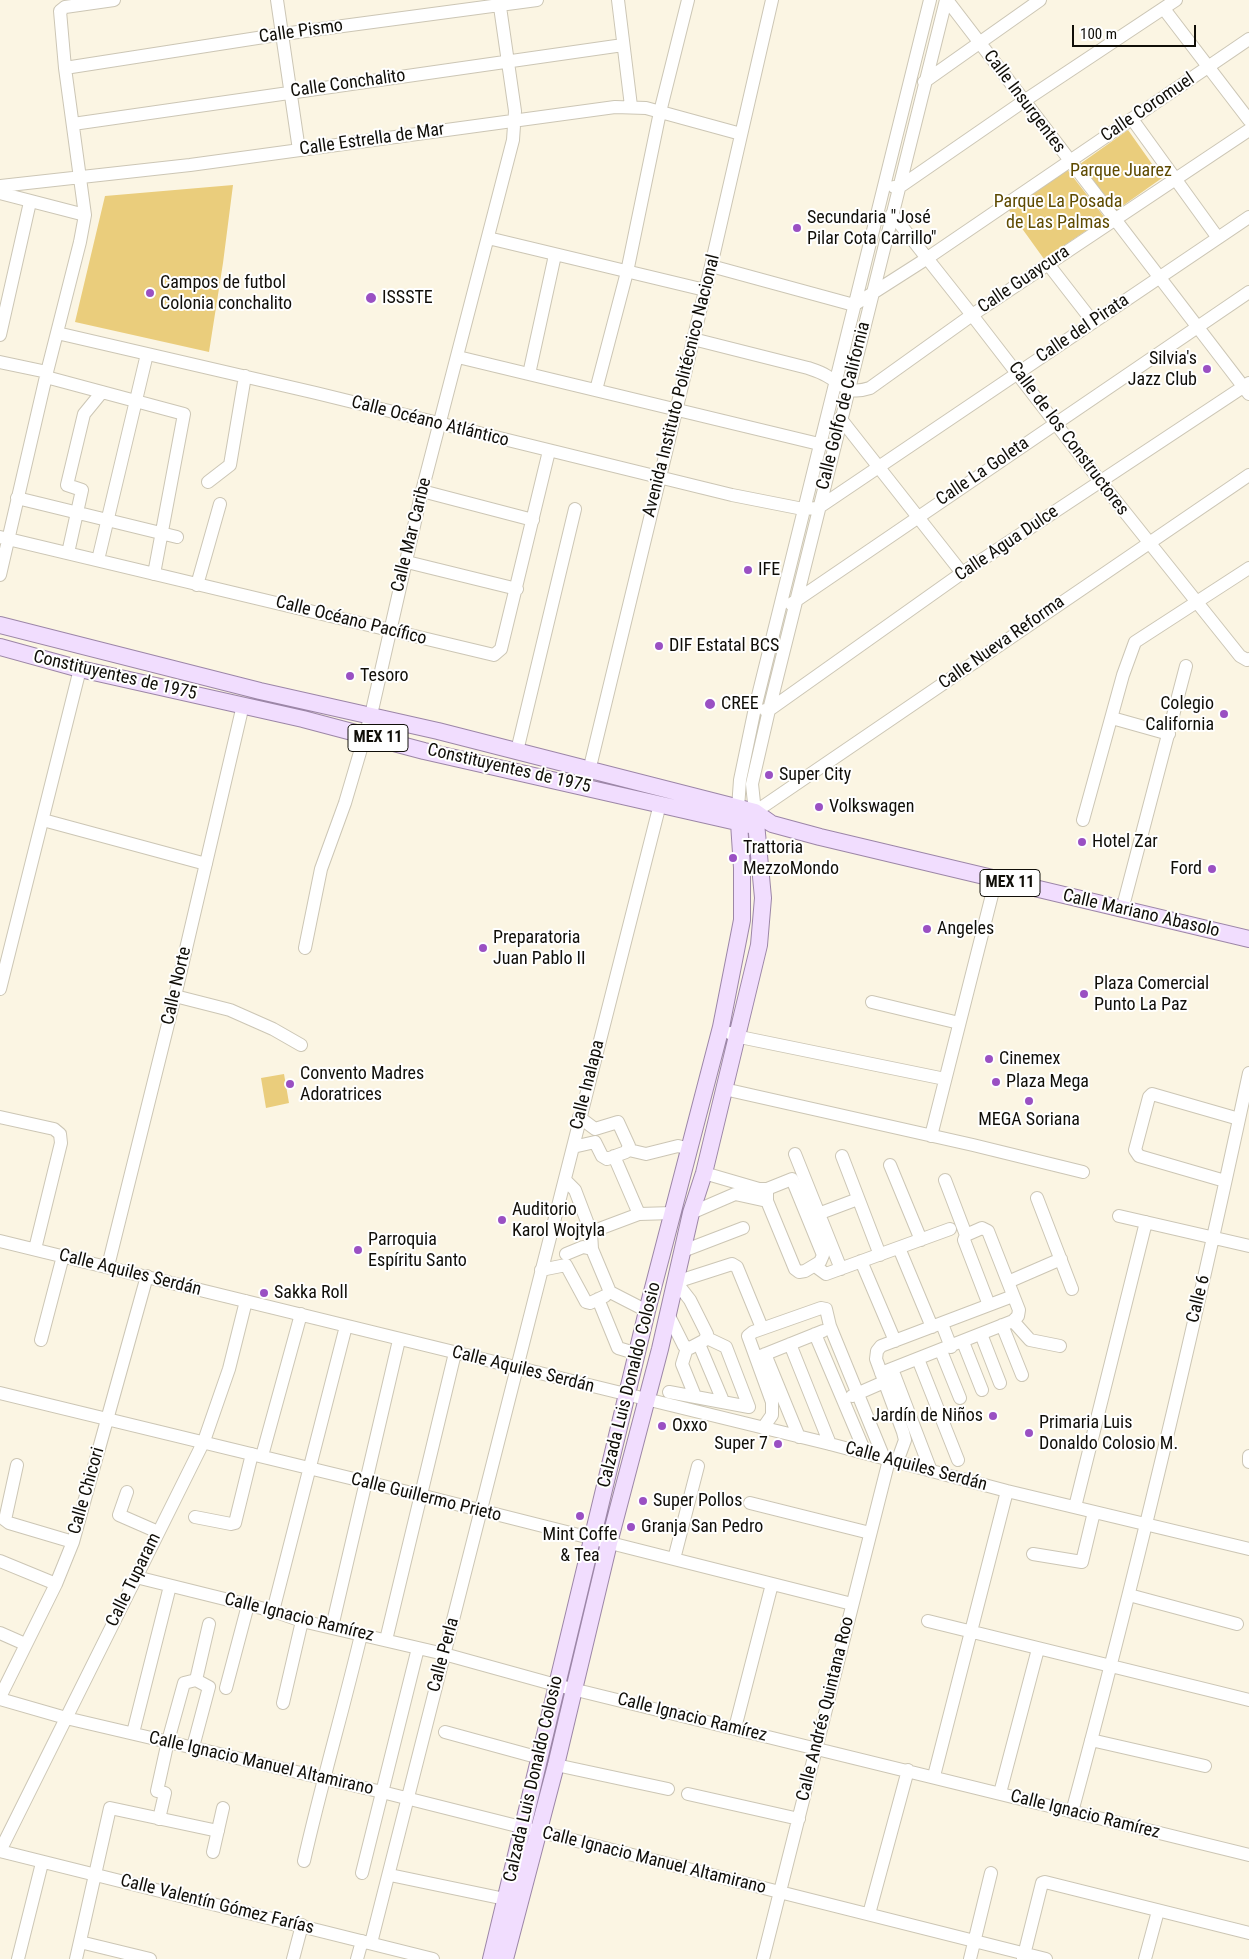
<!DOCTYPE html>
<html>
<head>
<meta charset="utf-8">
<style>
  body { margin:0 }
  #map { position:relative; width:1249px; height:1959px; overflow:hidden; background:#fbf5e3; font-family:"Roboto Condensed",sans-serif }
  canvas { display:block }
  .scale { position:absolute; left:1072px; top:25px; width:124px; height:22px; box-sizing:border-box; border:2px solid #100e08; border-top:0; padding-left:6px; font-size:15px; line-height:18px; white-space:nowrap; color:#100e08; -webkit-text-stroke:4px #fff; paint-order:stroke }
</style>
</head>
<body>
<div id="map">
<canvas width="1249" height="1959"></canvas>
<div class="scale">100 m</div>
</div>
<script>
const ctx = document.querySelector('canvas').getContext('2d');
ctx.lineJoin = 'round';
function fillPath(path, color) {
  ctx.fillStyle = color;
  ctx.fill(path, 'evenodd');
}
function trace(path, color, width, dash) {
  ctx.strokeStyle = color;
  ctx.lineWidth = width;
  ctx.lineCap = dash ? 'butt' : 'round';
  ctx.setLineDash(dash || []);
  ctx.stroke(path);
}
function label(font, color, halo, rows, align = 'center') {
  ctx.font = font + ' "Roboto Condensed",sans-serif';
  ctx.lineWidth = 4;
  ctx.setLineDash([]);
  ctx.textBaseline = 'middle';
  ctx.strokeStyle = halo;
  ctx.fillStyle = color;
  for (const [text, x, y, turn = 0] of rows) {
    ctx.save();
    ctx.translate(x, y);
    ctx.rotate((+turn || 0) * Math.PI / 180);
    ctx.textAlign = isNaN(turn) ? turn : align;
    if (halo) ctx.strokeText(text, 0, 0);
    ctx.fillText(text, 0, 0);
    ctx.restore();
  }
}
const green = new Path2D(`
  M1128,130L1162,178L1114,212L1080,164Z
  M1066,168L1105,218L1044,259L1008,209Z
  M233,185L223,263L209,352L75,322L105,196Z
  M284,1074L289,1103L266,1108L261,1078Z`);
const minor = new Path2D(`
  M277,0L299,150
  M618,0L631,106
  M946,0L769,710L752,784L755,812L1249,475
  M947,0L1249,394
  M1164,9L1249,120
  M65,68L283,34L537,0
  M924,82L1040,0
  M1132,119L1218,238
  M73,124L623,45
  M0,186L190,165L615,107L646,108L741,134
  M894,187L898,188L1024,101L1176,0
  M0,193L85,215
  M892,214L972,315L1100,481L1240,656L1247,660L1249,659
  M488,238L705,290
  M1048,264L1093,322
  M711,266L854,305L926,259L1249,39
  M57,333L316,393L732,495L803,509L818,508L1249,217
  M0,335L30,202
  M693,339L808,368C814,370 821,372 827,376C845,386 848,395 870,388L972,315L1249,130
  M458,357L819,444
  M0,362L47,372
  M529,374L555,255
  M46,377L184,414L154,574
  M596,390L627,272L660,112L688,0
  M840,418L962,573
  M208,482L230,465L245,376
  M422,491L533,520
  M17,498L177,537
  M0,537L494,655L501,649L549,451
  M68,553L82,490L67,485L84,414L102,392
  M98,560L147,354
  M407,562L517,589
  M0,575L47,372L80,242L85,215L65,68L60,11L65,7L114,0
  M197,585L220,504
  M791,604L1249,292
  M765,710H769L962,573L1249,383
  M1112,718L1169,734
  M517,751L575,509
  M589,771L711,266L772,0
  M738,808L740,780L755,708L930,0
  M43,820L206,864
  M1083,820L1123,675L1135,642L1249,568
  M1122,910L1186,666
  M305,948L321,869L345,803L371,715L422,491L513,140L515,111L499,0
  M0,989L80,669
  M175,996L230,1010L273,1029L301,1045
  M872,1002L959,1023
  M730,1033L735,1036L945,1079
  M724,1089L973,1145L1083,1172
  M0,1117L54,1129L60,1134L61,1143L35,1249
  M931,1136L996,879
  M573,1147L595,1142L602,1156L607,1159L626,1152L629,1146L618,1122L595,1129L579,1117
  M629,1150L646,1154L678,1146L689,1149
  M795,1154L841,1269
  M614,1156L639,1214
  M842,1156L880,1255
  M890,1165L921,1240
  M704,1173L759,1189H767L792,1179L823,1255L820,1262L805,1271L799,1272L795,1269L767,1201V1189
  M565,1180L575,1190L591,1232L592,1249L610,1292
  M945,1180L966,1235
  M1225,1181L1139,1156L1135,1150L1149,1097L1152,1094L1239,1119
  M1037,1198L1072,1289
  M691,1213L735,1194L767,1201
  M818,1214L858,1199
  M1119,1216L1249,1246
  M591,1232L639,1214L673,1213
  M966,1235L964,1240L989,1305
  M0,1241L830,1444L1007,1491L1249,1549
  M899,1248L932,1327
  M683,1251L743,1228
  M566,1254L583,1247L592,1249
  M861,1261L895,1341
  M566,1265L586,1302L590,1303L605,1296
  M108,1266L175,996L243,705
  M815,1266L826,1274L950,1229
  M541,1270L566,1265
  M1008,1282L1061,1259
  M610,1292L647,1311
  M598,1299L618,1348L638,1354
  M246,1301L229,1369L204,1441L0,1851L433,1959
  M668,1314L684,1346L690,1348L705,1340L707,1334L690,1300L676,1282L732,1264L737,1267L762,1328
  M1013,1321L1030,1340L1060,1346
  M942,1324L951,1347
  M1002,1325L1022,1375
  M815,1334L865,1452
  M981,1334L1000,1383
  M707,1338L726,1347L749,1407
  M41,1340L63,1256
  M963,1342L982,1390
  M699,1344L723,1401
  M790,1344L830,1444
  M687,1348L682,1364L695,1396
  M941,1351L960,1398
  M765,1354L799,1437
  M758,1357L823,1331
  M918,1359L958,1460
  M892,1369L931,1471
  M881,1373L1013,1321L1018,1316L1019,1310L988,1231L982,1228L966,1235
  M669,1392L749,1407
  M0,1393L420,1495L852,1604
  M852,1396L884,1382
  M763,1428L772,1415V1402L748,1336L753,1332L821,1308L826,1309L830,1326L884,1458
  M262,1456L301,1314
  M1249,1456V1462
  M897,1462L905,1440L903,1432L876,1359L877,1351L881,1346L1013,1296
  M17,1465L5,1520L9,1523L73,1542
  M127,1492L119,1515L158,1532
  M750,1503L870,1533
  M1075,1507L1146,1222
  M195,1517L231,1524L235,1523L252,1454
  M1033,1554L1082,1562L1094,1512
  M674,1559L698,1466
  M0,1561L56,1584
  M136,1577L273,1611L302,1621L444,1654L556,1685L1249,1855
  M1129,1595L1237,1624
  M273,1611L346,1326
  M928,1621L1249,1700
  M332,1627L399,1340
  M0,1633L25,1644
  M386,1640L455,1353
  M226,1688L248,1605
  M0,1697L56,1584L73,1542L147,1276
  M0,1699L66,1718L382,1792L1046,1959
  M283,1703L302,1621
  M735,1728L772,1584
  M445,1732L540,1758
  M133,1733L170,1586
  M1091,1740L1205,1766
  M193,1747L209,1687L196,1680
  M556,1765L668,1789
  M934,1776L1007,1491
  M1000,1793L1038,1649
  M688,1794L799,1819
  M1072,1812C1138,1568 1196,1321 1249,1073
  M159,1819L165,1793L157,1791L168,1741L184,1683L196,1680L209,1624
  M213,1852L223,1808
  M304,1861C321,1785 343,1711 361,1635
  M362,1873L418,1648
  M390,1875L505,1899
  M869,1914L908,1770
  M80,1942L150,1959
  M371,1943L660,804
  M18,1959L42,1863
  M76,1959L110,1808L218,1831
  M293,1959L302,1925
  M357,1959L362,1941
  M763,1959L889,1460
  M970,1959L991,1873
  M1023,1959L1042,1883L1045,1882L1249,1933
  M1145,1959L1158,1911`);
const major = new Path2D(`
  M0,625L260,691L438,731L755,812L772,824L820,837L1249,939
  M0,647L80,669L303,719L424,751L750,825
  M491,1959L647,1311L721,1027L742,920V868L738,808
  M505,1959L556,1765L609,1543L660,1349L691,1213L704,1173L759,945L763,898L755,812`);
const markers = [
  [797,228,5,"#9a50c3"],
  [150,293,5,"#9a50c3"],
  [371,298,6,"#9a50c3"],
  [1207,369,5,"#9a50c3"],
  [748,570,5,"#9a50c3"],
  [659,646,5,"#9a50c3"],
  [350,676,5,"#9a50c3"],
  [710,704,6,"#9a50c3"],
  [1224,714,5,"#9a50c3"],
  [769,775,5,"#9a50c3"],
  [819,807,5,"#9a50c3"],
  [1082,842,5,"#9a50c3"],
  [733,858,5,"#9a50c3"],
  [1212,869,5,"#9a50c3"],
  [927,929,5,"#9a50c3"],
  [483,948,5,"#9a50c3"],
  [1084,994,5,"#9a50c3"],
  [989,1059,5,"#9a50c3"],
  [996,1082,5,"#9a50c3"],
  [290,1084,5,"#9a50c3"],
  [1029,1101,5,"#9a50c3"],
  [502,1220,5,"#9a50c3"],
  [358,1250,5,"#9a50c3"],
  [264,1293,5,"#9a50c3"],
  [993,1416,5,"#9a50c3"],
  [662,1426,5,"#9a50c3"],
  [1029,1433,5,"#9a50c3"],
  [778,1444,5,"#9a50c3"],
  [643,1501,5,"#9a50c3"],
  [580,1516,5,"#9a50c3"],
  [631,1527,5,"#9a50c3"]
];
const shields = [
  [378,738,60],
  [1010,883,60]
];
const shieldNames = [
  ["MEX 11",378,738],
  ["MEX 11",1010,883]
];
const streetNames = [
  ["Calle Pismo",301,32,-8],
  ["Calle Conchalito",348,84,-8],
  ["Calle Insurgentes",1024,102,53],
  ["Calle Coromuel",1148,108,-34],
  ["Calle Estrella de Mar",372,140,-8],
  ["Calle Guaycura",1024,280,-34],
  ["Calle del Pirata",1083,329,-34],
  ["Avenida Instituto Politécnico Nacional",682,386,-76],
  ["Calle Golfo de California",844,406,-76],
  ["Calle Océano Atlántico",430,422,14],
  ["Calle de los Constructores",1068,439,53],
  ["Calle La Goleta",983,472,-34],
  ["Calle Mar Caribe",412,535,-76],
  ["Calle Agua Dulce",1007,544,-34],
  ["Calle Océano Pacífico",351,621,14],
  ["Calle Nueva Reforma",1002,643,-35],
  ["Constituyentes de 1975",115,676,13],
  ["Constituyentes de 1975",509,769,13],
  ["Calle Mariano Abasolo",1141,914,13],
  ["Calle Norte",177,986,-77],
  ["Calle Inalapa",588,1085,-76],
  ["Calle Aquiles Serdán",130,1273,14],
  ["Calle 6",1199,1299,-76],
  ["Calle Aquiles Serdán",523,1370,14],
  ["Calzada Luis Donaldo Colosio",630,1385,-76],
  ["Calle Aquiles Serdán",916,1467,15],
  ["Calle Chicori",87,1491,-74],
  ["Calle Guillermo Prieto",426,1498,14],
  ["Calle Tuparam",134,1580,-64],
  ["Calle Ignacio Ramírez",299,1618,14],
  ["Calle Perla",444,1655,-75],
  ["Calle Andrés Quintana Roo",826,1709,-76],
  ["Calle Ignacio Ramírez",692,1718,14],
  ["Calle Ignacio Manuel Altamirano",261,1764,13],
  ["Calzada Luis Donaldo Colosio",534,1779,-77],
  ["Calle Ignacio Ramírez",1085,1815,14],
  ["Calle Ignacio Manuel Altamirano",654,1861,14],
  ["Calle Valentín Gómez Farías",217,1905,14]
];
const parkNames = [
  ["Parque Juarez",1121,171],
  ["Parque La Posada",1058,202],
  ["de Las Palmas",1058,223]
];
const poiNames = [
  ["Secundaria \"José",807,218],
  ["Pilar Cota Carrillo\"",807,239],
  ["Campos de futbol",160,283],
  ["Colonia conchalito",160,304],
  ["ISSSTE",382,298],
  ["Silvia's",1197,359,"right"],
  ["Jazz Club",1197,380,"right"],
  ["IFE",758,570],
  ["DIF Estatal BCS",669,646],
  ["Tesoro",360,676],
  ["CREE",721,704],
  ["Colegio",1214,704,"right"],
  ["California",1214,725,"right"],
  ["Super City",779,775],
  ["Volkswagen",829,807],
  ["Hotel Zar",1092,842],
  ["Trattoria",743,848],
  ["MezzoMondo",743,869],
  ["Ford",1202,869,"right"],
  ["Angeles",937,929],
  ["Preparatoria",493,938],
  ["Juan Pablo II",493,959],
  ["Plaza Comercial",1094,984],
  ["Punto La Paz",1094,1005],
  ["Cinemex",999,1059],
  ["Convento Madres",300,1074],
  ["Adoratrices",300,1095],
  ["Plaza Mega",1006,1082],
  ["MEGA Soriana",1029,1120,"center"],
  ["Auditorio",512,1210],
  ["Karol Wojtyla",512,1231],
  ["Parroquia",368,1240],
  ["Espíritu Santo",368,1261],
  ["Sakka Roll",274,1293],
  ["Jardín de Niños",983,1416,"right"],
  ["Primaria Luis",1039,1423],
  ["Donaldo Colosio M.",1039,1444],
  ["Oxxo",672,1426],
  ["Super 7",768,1444,"right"],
  ["Super Pollos",653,1501],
  ["Granja San Pedro",641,1527],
  ["Mint Coffe",580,1535,"center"],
  ["& Tea",580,1556,"center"]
];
fillPath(green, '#eacd7c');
trace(minor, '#ccc6b5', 14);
trace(major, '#9c86a7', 18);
trace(minor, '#fff', 12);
trace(major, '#f1ddfe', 16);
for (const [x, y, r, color] of markers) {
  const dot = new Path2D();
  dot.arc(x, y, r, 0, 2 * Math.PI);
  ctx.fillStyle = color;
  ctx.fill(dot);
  trace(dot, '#fff', 2);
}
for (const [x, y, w] of shields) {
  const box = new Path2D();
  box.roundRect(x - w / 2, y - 13.5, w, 27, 4);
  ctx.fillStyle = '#fff';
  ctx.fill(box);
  trace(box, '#100e08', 1);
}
label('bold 16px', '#100e08', null, shieldNames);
label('18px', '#100e08', '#fff', streetNames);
label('18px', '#5e4a00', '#fff', parkNames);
label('18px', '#100e08', '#fff', poiNames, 'left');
</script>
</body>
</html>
